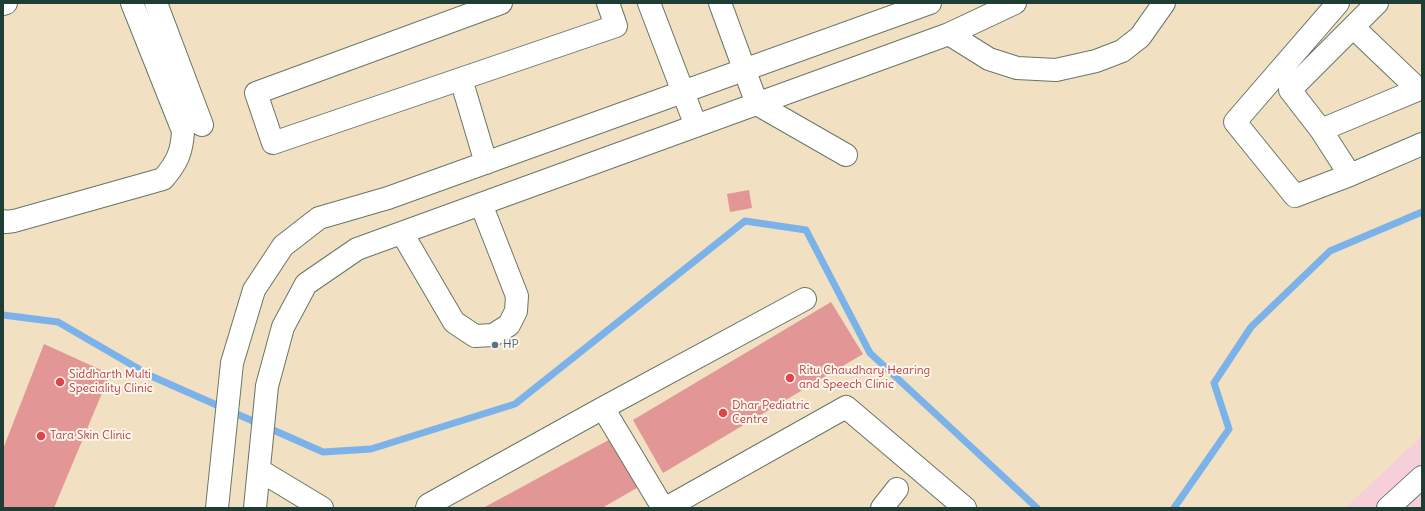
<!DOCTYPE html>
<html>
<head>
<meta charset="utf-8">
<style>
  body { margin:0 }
  #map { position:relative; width:1425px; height:511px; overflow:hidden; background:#f1e0c2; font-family:Delius,sans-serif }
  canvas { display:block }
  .frame { position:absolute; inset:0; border:4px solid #1f3d34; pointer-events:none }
</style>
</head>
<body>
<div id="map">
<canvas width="1425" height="511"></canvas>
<div class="frame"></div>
</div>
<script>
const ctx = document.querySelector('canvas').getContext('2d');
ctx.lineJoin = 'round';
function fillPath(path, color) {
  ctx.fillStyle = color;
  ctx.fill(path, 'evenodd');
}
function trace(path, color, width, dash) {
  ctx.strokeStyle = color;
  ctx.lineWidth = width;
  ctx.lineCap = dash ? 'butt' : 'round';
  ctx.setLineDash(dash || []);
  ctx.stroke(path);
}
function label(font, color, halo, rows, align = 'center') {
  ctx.font = font + ' Delius,sans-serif';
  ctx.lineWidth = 4;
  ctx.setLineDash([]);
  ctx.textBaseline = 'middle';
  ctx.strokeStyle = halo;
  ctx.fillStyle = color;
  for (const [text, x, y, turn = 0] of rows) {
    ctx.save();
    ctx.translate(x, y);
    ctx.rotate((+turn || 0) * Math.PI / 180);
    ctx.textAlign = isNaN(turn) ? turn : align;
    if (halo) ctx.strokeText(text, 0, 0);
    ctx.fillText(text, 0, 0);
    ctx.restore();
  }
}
const built = new Path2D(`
  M1422,436V508H1345Z`);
const stream = new Path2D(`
  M3,315L58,322L151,376L323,452L371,449L515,404L745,221L806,230L870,353L1037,508
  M1174,508L1229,429L1214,383L1251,327L1330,251L1422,212`);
const building = new Path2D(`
  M749,190L752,208L730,212L727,194Z
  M831,302L863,354L663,473L633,420Z
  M44,344L110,374L54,508H3V449Z
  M616,436L642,485L602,508H483Z`);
const minor = new Path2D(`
  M156,3L202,125
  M501,3L256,93L273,143L616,26L608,3
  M649,3L696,126
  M720,3L757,104L846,155
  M1338,3L1235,122L1295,196L1350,175L1422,144
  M3,4L6,3
  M1353,27L1419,90
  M949,34L989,59L1017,68L1056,70L1096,61L1122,51L1140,37L1164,3
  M461,79L486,163
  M1321,130L1422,88
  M1350,175L1321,130L1290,90L1377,3
  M3,221L6,222L14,221L163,179C177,163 182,152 183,131L132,3
  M402,233L454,322L475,336L493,335L509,325L516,311L517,296L481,204
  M603,408L663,508
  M259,470L322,508
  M217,508L232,363L254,290L283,246L319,218L388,198L930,3
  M255,508L267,386L283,327L306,284L357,249L949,34L1015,3
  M427,508L428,505L603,408L805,299
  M666,508L846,407L965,508
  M882,508L897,489
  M1388,508L1422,477`);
const markers = [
  [495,345,4,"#5c6f8a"],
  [790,378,5,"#e0444e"],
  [60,382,5,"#e0444e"],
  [723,413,5,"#e0444e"],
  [41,436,5,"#e0444e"]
];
const serviceNames = [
  ["HP",503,345]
];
const healthNames = [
  ["Ritu Chaudhary Hearing",799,371],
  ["and Speech Clinic",799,385],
  ["Siddharth Multi",69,375],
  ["Speciality Clinic",69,389],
  ["Dhar Pediatric",732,406],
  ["Centre",732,420],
  ["Tara Skin Clinic",50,436]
];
fillPath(built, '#f6cfd9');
trace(stream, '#7bb2ea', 7);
fillPath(building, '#e29695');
trace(minor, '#687666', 24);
trace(minor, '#fff', 22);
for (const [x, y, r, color] of markers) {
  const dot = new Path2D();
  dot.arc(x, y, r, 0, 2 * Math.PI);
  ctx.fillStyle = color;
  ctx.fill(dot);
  trace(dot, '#fbf7ec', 1.5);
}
label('12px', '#4e5e75', '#fbf7ec', serviceNames, 'left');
label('12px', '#be3a42', '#fbf7ec', healthNames, 'left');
</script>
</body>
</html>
